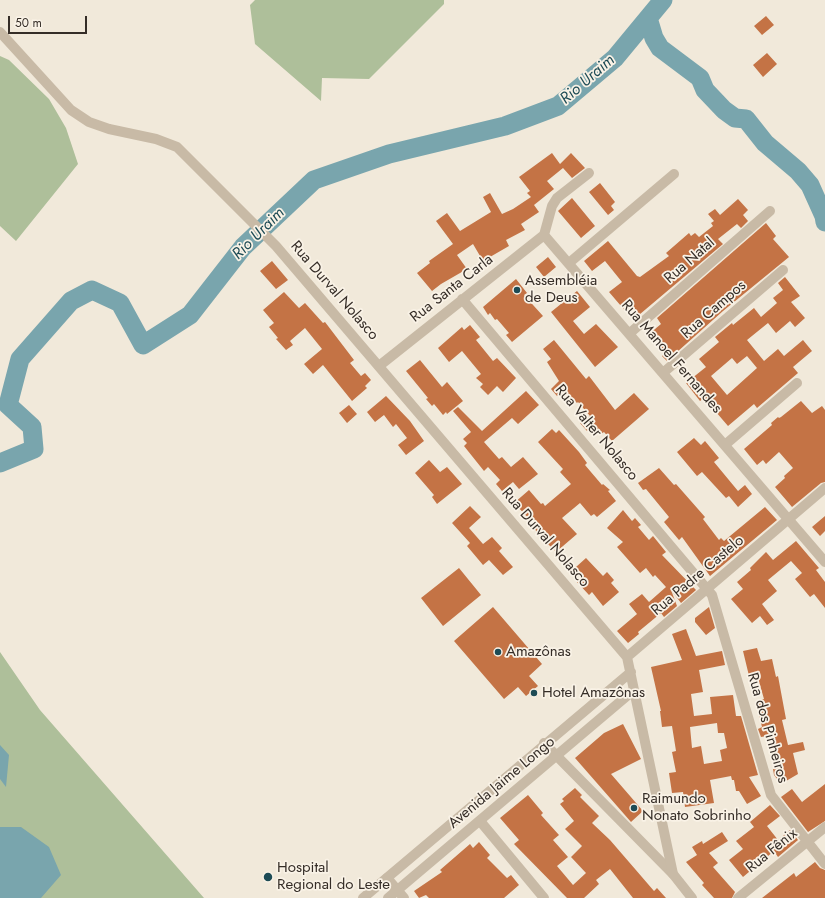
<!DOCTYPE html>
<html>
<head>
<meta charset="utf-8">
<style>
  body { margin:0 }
  #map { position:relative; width:825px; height:898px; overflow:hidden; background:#f1e9da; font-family:Jost,sans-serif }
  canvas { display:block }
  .scale { position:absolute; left:8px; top:16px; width:79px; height:18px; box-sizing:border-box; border:2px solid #352d27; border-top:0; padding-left:5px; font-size:12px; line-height:14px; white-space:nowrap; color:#352d27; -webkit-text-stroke:3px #f9f2e6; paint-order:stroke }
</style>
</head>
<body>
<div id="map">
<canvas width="825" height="898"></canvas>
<div class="scale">50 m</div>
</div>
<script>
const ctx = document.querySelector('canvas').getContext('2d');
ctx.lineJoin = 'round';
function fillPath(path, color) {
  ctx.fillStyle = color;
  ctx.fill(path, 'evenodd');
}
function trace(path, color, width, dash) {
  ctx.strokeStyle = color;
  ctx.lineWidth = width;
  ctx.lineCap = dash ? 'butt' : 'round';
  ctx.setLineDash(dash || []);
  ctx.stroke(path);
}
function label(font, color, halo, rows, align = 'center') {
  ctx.font = font + ' Jost,sans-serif';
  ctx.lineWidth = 3.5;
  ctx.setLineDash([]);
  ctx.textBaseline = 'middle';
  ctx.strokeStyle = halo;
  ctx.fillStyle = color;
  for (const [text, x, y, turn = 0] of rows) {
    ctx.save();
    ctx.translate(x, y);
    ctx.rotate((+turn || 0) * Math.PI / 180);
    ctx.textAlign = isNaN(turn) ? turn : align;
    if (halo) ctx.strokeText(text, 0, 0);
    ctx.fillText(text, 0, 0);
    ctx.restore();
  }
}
const green = new Path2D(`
  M255,0H444V4L369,79L322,78L321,101L255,44L250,5Z
  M0,56L9,60L49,99L66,128L78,164L16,241L0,226Z
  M0,652L40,710L204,898H0Z`);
const water = new Path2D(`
  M0,745L9,755L6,787L0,779Z
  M0,827H21L49,847L61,875L41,898H0Z`);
const river = new Path2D(`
  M648,18L654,38L660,48L700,78L705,90L724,110L735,118L746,119L765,143L798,171L810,185L824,216L825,222
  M0,463L34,449L32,427L8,405L20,359L71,301L92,290L120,303L143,345L190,315L243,247L314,180L389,154L505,126L558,106L615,58L663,0`);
const building = new Path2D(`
  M766,16L774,25L762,35L754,26Z
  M767,53L777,64L763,77L753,65Z
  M552,153L560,164L571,153L585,168L572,178L563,168L547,181L554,189L534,205L539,212L521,224L525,230L506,240L509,246L483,261L473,244L457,255L467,269L441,284L432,291L417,273L430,263L429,261L453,244L436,221L447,213L460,231L491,212L483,197L490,193L502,214L513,209L531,197L527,193L530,191L519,177Z
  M600,183L615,202L611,206L614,210L608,215L589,192Z
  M572,198L595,226L581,238L558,211Z
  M738,199L748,210L743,215L748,221L741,228L737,224L718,239L723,244L633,320L609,292L622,282L605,261L592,271L584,261L608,241L637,276L640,277L669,256L666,253L689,233L691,236L695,233L699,237L713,226L711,223L714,221L708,214L715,209L720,215Z
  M766,223L776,236L773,239L789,257L723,311L667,361L662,356L665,353L649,334L661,324L657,318Z
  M548,257L556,267L544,277L536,267Z
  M272,261L288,280L276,289L260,271Z
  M785,277L800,296L791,302L805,318L795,327L790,321L776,333L768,323L747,340L764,361L778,349L784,356L803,340L812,351L793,367L798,373L757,408L754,404L728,426L704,398L700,401L686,383L706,367L699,359L719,342L715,337L732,323L733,325L754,308L761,317L777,303L773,298L783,290L778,283ZM747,356L757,368L727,395L711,376L732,358L737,364Z
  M516,279L527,293L524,295L543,316L512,342L506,335L509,333L497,319L495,320L490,313L488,315L483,307Z
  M577,291L590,307L573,321L584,334L596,324L618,347L595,367L551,312Z
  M284,292L299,308L305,303L323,323L325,322L354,360L350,363L361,376L365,373L371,380L365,386L367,388L352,401L323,365L313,374L304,364L322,349L305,328L290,341L293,345L286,350L276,339L278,338L269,327L274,323L263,310Z
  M470,325L480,337L476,340L493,361L497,358L516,378L503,392L497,386L488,395L480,387L483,384L476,378L481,374L462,351L449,362L438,348L462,327L464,330Z
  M554,340L586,379L589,376L615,410L634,393L649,409L612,441L604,432L601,434L593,426L587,431L580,423L590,416L578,402L577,403L564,390L557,396L551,389L559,381L547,362L551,359L543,349Z
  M420,360L442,387L447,382L463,401L447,414L446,412L443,415L434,404L432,406L426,399L428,398L406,371Z
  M526,391L539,405L518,424L512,418L484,442L499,459L502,457L511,467L523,457L538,474L519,489L513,482L502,491L496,484L500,480L488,467L484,471L464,446L467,443L463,439L471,432L453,411L458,407L482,431Z
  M386,396L410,421L424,441L406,455L398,445L407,438L396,424L393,427L384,415L375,422L367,412Z
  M801,401L812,413L822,406L825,410V482L821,483L792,507L775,487L785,478L784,476L793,468L779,452L766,464L763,460L757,465L744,449L772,425L771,423L778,417L779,418L781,417Z
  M349,405L357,414L347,423L339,413Z
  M552,429L556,433L559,430L579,452L587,463L585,465L602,485L603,484L610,490L608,491L616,501L597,517L594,514L591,516L580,503L562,518L577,534L556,552L548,544L547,545L534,528L536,526L514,503L529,490L541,504L543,503L545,506L571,484L560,472L563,469L538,442Z
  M694,438L701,445L705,441L719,458L714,462L738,491L745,485L752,494L738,507L729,496L726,498L702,472L697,476L677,452Z
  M429,460L440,472L447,467L462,484L437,504L432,497L434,495L415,473Z
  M659,468L674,485L676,484L705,517L703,519L719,540L721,538L724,541L765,507L777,520L710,576L682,537L679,540L664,522L669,517L646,489L643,490L638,483Z
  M470,506L481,517L469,528L483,544L492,537L502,548L499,551L513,567L503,575L489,560L483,565L467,546L470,543L452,523Z
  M623,510L632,521L635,518L641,525L638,527L649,540L653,536L666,552L662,555L696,590L681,603L671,590L677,606L664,617L661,613L638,632L639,634L628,643L617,631L637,614L629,604L642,594L649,602L666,587L655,575L653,577L646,568L640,573L617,547L623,542L607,528Z
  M825,516V531L820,536L812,527Z
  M796,541L819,568L816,570L825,582V608L814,594L810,597L795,579L802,573L791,561L768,580L777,591L762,604L774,620L767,625L760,616L752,623L731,599L743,589L737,582L751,570L750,568L766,552L773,560Z
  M586,558L603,576L607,572L614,580L611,583L619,592L603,606L592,592L589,595L577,582L584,576L576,567Z
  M459,568L481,595L443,626L421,598Z
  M493,607L542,664L529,676L538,686L526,696L518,687L504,699L454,641Z
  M709,607L715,628L706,635L695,622V618Z
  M686,629L696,656L722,651L725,665L699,670L703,692L691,694L694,716L712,714L710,697L733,695L736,716H741L758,775L749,777L761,796L747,804L739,791H736L734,780H732L731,776L710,780L714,803L685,807L683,792L672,793L669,773L676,772L672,752L676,751L672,726L662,727L660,711H661L651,667L682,660L672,634ZM717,723L718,733H724L727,748L720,750L722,761L704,764L701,746L692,748L690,727Z
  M757,648L761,661L772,659L776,677L778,676L786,719L782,720L788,745L803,742L805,750L793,753L798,774L781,784L774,775L773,769L778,768L773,747H770L767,736L761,737L758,729L762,727L756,701L764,699L758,678L750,680L743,651Z
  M623,724L641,759L611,774L643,811L631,822L575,758L604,733Z
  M825,784V821L808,832L781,797L792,789L802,802Z
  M575,788L582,795L580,797L599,816L592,823L610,840L654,891L657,888L666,898H633L610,869L596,880L599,884L584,898H567L514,844L519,840L500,818L528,795L543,813L541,815L559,835L553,840L568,857L557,866L573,885L586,873L571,857L582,846L565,829L574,821L560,804L564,801L562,799Z
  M770,805L780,816L767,826L778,840L790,830L798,840L778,857L774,851L743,877L729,860L743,849L736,841L754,827L750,822Z
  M722,832L728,841L709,853L718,863L713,867L735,892L732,898H714L702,885L704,883L686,862L697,855L692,847L702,841L703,844Z
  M479,842L490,855L487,858L507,878L511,875L519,885L504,898H429L426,895L419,898L414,891L442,872L440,870L470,844L473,848Z
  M815,862L820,868L825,870V898H762L794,873L796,877Z`);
const minor = new Path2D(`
  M589,173L557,198L552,206L544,235L825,562
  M569,263L674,174
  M462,299L712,595L771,795L825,864
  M630,333L770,211
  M379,366L544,235
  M664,372L783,270
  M726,444L797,383
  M544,743L673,874
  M480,821L544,898
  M387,878L404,898
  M738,898L825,827`);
const tertiary = new Path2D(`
  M0,32L71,110L89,122L109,129L156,139L177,147L276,246L627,657L673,874L692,898
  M627,657L825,488
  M363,898L631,672
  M388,898L634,690`);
const markers = [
  [517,290,4,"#1d4b55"],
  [498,652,4,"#1d4b55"],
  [534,693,4,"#1d4b55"],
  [634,808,4,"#1d4b55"],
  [268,877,5,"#1d4b55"]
];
const streetNames = [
  ["Rua Natal",690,261,-41],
  ["Rua Santa Carla",452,289,-38],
  ["Rua Durval Nolasco",334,291,49],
  ["Rua Campos",714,310,-41],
  ["Rua Manoel Fernandes",671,357,49],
  ["Rua Valter Nolasco",596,433,50],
  ["Rua Durval Nolasco",545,538,49],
  ["Rua Padre Castelo",698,576,-40],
  ["Rua dos Pinheiros",767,728,74],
  ["Avenida Jaime Longo",502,783,-40],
  ["Rua Fênix",772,851,-39]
];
const poiNames = [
  ["Assembléia",525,281],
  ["de Deus",525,298],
  ["Amazônas",506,652],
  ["Hotel Amazônas",542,693],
  ["Raimundo",642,799],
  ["Nonato Sobrinho",642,816],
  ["Hospital",277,868],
  ["Regional do Leste",277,885]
];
const waterNames = [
  ["Rio Uraim",588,80,-41],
  ["Rio Uraim",259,234,-45]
];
fillPath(green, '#aebf9a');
fillPath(water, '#79a5ad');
trace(river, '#79a5ad', 19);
fillPath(building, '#c47345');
trace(minor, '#c8baa6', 10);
trace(tertiary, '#c8baa6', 10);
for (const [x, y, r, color] of markers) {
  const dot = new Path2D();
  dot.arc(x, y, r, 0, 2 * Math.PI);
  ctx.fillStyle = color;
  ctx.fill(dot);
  trace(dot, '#f9f2e6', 1.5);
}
label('15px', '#352d27', '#f9f2e6', streetNames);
label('15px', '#352d27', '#f9f2e6', poiNames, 'left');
label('italic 16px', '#1d4b55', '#f9f2e6', waterNames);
</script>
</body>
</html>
